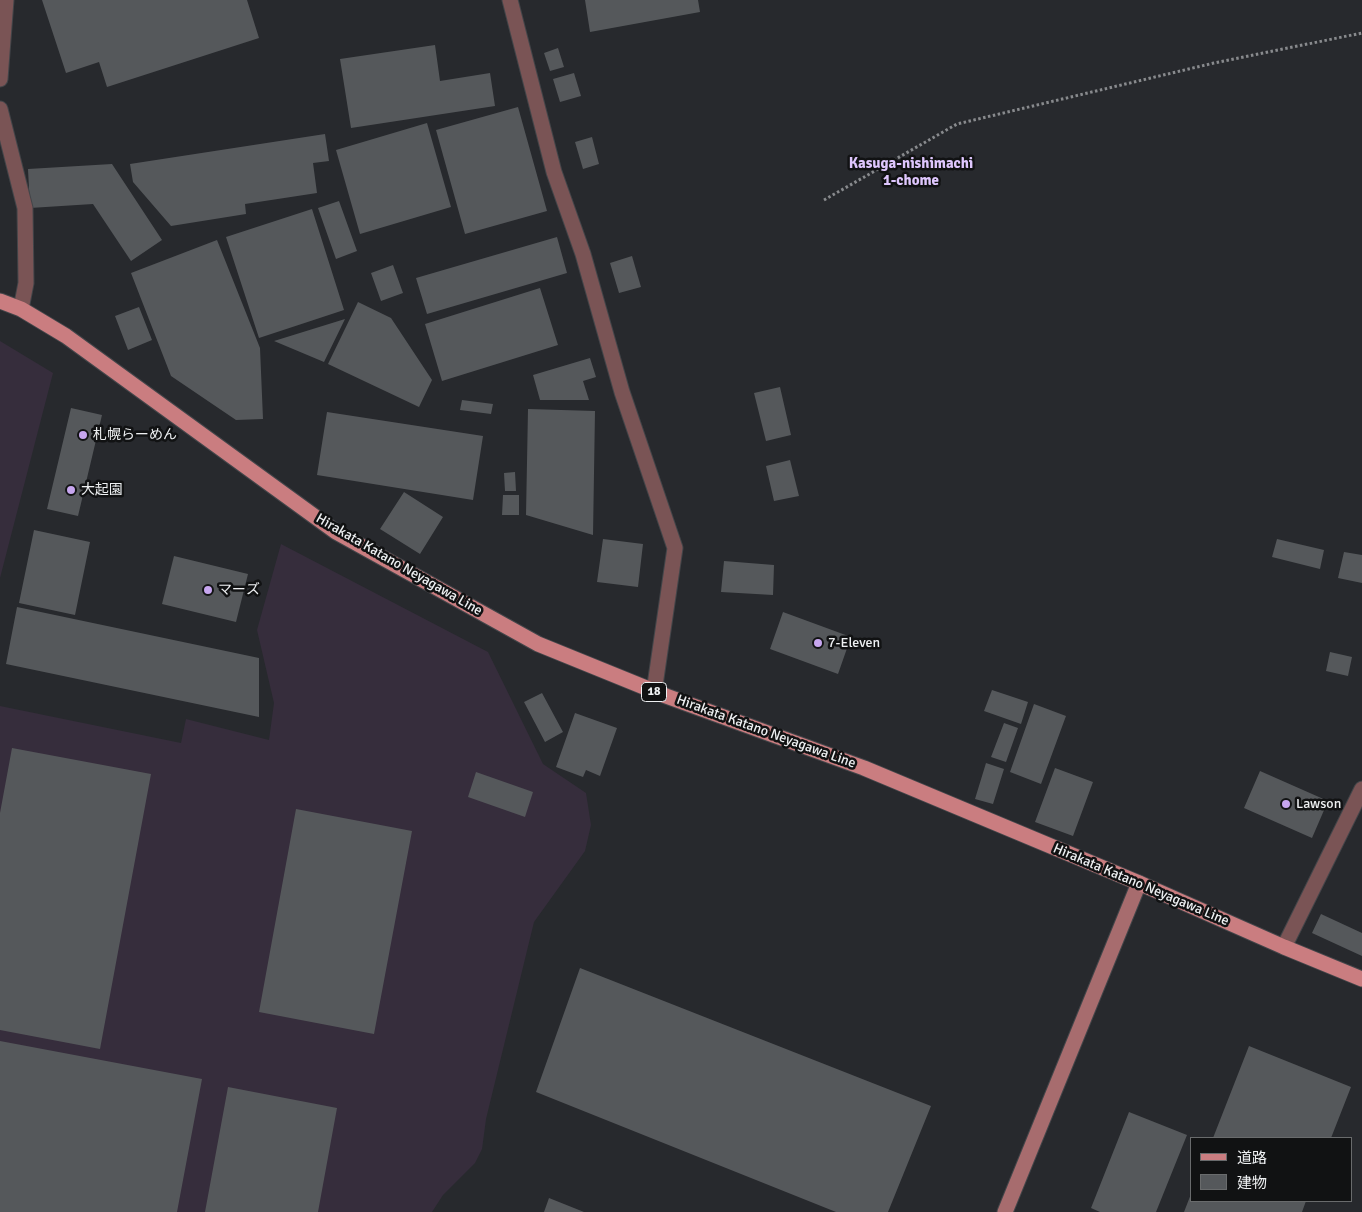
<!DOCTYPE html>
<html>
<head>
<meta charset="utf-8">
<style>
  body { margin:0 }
  #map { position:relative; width:1362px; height:1212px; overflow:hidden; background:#27292d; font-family:Signika,"Noto Sans JP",sans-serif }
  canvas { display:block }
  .legend { position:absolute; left:1190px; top:1137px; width:162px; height:65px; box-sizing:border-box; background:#111213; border:1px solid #696b6c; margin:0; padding:6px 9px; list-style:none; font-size:15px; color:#eef0f2 }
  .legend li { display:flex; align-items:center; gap:10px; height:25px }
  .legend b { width:25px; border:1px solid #696b6c }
</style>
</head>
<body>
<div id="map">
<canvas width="1362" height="1212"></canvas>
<ul class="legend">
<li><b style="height:6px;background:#ca7d80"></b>道路</li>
<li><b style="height:14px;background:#55585b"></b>建物</li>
</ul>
</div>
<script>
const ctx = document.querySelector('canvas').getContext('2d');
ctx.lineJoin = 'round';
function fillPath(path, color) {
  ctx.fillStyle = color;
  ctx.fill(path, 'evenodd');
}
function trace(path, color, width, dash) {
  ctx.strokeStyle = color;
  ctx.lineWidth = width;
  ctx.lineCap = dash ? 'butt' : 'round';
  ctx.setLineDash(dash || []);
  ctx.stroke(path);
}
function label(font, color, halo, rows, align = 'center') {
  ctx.font = font + ' Signika,"Noto Sans JP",sans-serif';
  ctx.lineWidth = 5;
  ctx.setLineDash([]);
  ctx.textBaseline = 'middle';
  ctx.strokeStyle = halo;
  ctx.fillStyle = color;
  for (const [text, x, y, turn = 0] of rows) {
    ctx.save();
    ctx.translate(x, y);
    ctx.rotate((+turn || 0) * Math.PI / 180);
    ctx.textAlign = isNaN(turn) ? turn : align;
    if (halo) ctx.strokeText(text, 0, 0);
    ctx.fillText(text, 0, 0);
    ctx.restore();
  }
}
const industrial = new Path2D(`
  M0,341L53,373L0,578Z
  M281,544L488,652L543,764L586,793L591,825L585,851L534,922L486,1119L482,1149L475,1163L443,1195L432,1212H0V706L181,743L186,719L269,740L274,703L257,630Z`);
const building = new Path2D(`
  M42,0H247L259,38L107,87L99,62L66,73Z
  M585,0H698L700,12L590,32Z
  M435,45L440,81L490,73L495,106L351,128L340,59Z
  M558,48L564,67L550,71L544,53Z
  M574,73L581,96L560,102L553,79Z
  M518,107L547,211L465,234L436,130Z
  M427,123L451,207L360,234L336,150Z
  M325,134L329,161L313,163L317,193L245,204L246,214L171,226L133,182L130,164Z
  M592,137L599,164L583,169L575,142Z
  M112,164L162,240L131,261L93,204L30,208L28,169Z
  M339,201L357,251L336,259L318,208Z
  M312,209L344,310L259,338L226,237Z
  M557,237L567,273L427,314L416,278Z
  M217,240L260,348L263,419L236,420L171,376L131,273Z
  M632,256L641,287L619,293L610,263Z
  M393,265L403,293L381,301L371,273Z
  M540,288L558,345L442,381L425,324Z
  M358,302L391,318L432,380L419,407L328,364Z
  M139,307L152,340L128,350L115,316Z
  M345,319L324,362L274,341Z
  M590,358L596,377L583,381L589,400H540L533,375Z
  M780,387L791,435L766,441L754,393Z
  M462,400L493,404L491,414L460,410Z
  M71,408L102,415L78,516L47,509Z
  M528,409L595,411L593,535L526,515Z
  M327,412L483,436L473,500L317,475Z
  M790,460L799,496L774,501L766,466Z
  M515,472L516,491H505L504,473Z
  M404,492L443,517L420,554L380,529Z
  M503,495H519V515H502Z
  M34,530L90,542L75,615L19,603Z
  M603,539L643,544L638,587L597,582Z
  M1277,539L1324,550L1320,569L1272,557Z
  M1344,552L1362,555V583L1338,578Z
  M174,556L248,574L236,622L162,604Z
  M724,561L774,565L773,595L721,592Z
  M17,607L259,658V717L6,664Z
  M783,612L851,637L838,674L770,649Z
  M1330,652L1352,657L1348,676L1326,671Z
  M992,690L1028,702L1021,724L984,711Z
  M542,693L563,732L545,742L524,702Z
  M1034,704L1066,716L1041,784L1010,772Z
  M575,713L617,728L600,776L586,770L583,777L556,767Z
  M1004,723L1018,728L1006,762L991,757Z
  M12,748L151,774L100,1049L0,1030V813Z
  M986,763L1004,769L993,804L975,799Z
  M1055,768L1093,782L1073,836L1035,822Z
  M1260,771L1328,801L1312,838L1244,808Z
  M476,772L533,792L525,817L468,797Z
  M296,809L412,831L374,1034L259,1012Z
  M1321,914L1362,933V956L1312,933Z
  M580,968L931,1106L888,1212H836L536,1092Z
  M0,1041L202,1079L177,1212H0Z
  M1249,1046L1351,1087L1331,1138H1213Z
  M228,1087L337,1108L318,1212H205Z
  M1129,1112L1187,1135L1156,1212H1100L1091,1208Z
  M1191,1194V1201H1306L1302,1212H1184Z
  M549,1198L584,1212H544Z`);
const path = new Path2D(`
  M824,200L957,124L1214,63L1362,33`);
const street = new Path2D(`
  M510,0L554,172L583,254L622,392L675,548L654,692
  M0,79L6,0
  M0,109L25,208L26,283L21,309
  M1284,947L1362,789`);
const secondary = new Path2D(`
  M1005,1212L1139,883`);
const primary = new Path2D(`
  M0,301L21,309L66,336L336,532L538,644L666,696L864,768L1139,883L1284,947L1362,979`);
const markers = [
  [83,435,5,"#c7a6ef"],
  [71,490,5,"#c7a6ef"],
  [208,590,5,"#c7a6ef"],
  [818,643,5,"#c7a6ef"],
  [1286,804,5,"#c7a6ef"]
];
const shields = [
  [654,692,25]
];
const shieldNames = [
  ["18",654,692]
];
const poiNames = [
  ["札幌らーめん",93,435],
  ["大起園",81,490],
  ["マーズ",218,590],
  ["7-Eleven",828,643],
  ["Lawson",1296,804]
];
const streetNames = [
  ["Hirakata Katano Neyagawa Line",399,565,30],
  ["Hirakata Katano Neyagawa Line",766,732,20],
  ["Hirakata Katano Neyagawa Line",1141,885,23]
];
const neighbourhoodNames = [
  ["Kasuga-nishimachi",911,164],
  ["1-chome",911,181]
];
fillPath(industrial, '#362d3c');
fillPath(building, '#55585b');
trace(street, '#434549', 17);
trace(secondary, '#434549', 17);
trace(primary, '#434549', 17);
trace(path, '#888a8d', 3, [2.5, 2.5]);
trace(street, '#7a5455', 15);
trace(secondary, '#a76c6e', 15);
trace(primary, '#ca7d80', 15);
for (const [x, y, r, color] of markers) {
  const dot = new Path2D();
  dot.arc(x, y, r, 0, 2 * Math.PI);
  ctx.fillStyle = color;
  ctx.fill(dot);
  trace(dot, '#111213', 2);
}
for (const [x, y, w] of shields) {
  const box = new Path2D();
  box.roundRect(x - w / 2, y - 9.5, w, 19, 4);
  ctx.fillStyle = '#111213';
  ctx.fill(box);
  trace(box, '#eef0f2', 1);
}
label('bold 12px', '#eef0f2', null, shieldNames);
label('14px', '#eef0f2', '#111213', poiNames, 'left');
label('14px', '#eef0f2', '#111213', streetNames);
label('bold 15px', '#dec6fd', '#111213', neighbourhoodNames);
</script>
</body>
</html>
